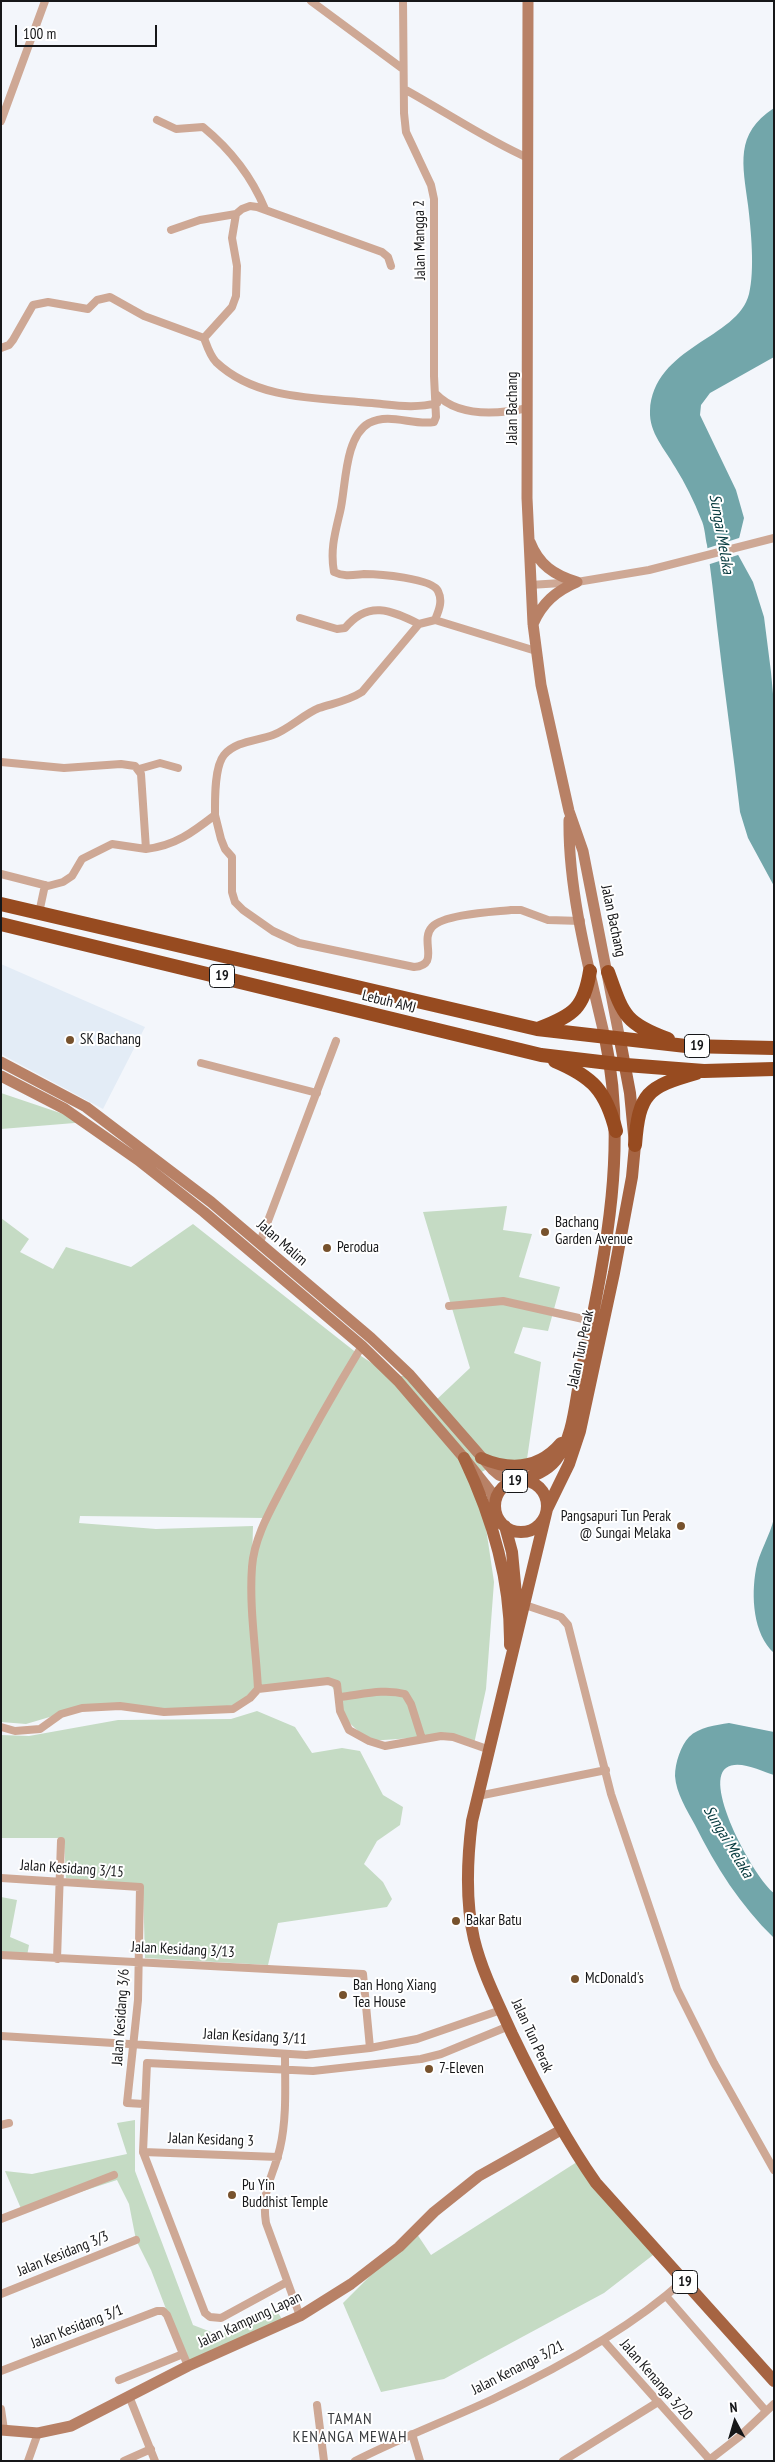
<!DOCTYPE html>
<html>
<head>
<meta charset="utf-8">
<style>
  body { margin:0 }
  #map { position:relative; width:775px; height:2462px; overflow:hidden; background:#f3f6fb; font-family:"PT Sans Narrow",sans-serif }
  canvas { display:block }
  .frame { position:absolute; inset:0; border:2px solid #161719; pointer-events:none }
  .north { position:absolute; left:710px; top:2397px; width:50px; height:50px; -webkit-text-stroke:4px #fff; paint-order:stroke; rotate:354deg; font-size:14px; font-weight:700; line-height:20px; text-align:center; color:#161719 }
  .north::after { content:''; display:block; margin:auto; width:18px; height:22px; background:#161719; clip-path:polygon(50% 0,100% 100%,50% 72%,0 100%) }
  .scale { position:absolute; left:15px; top:25px; width:142px; height:22px; box-sizing:border-box; border:2px solid #161719; border-top:0; padding-left:6px; font-size:15px; line-height:18px; white-space:nowrap; color:#161719; -webkit-text-stroke:4px #fff; paint-order:stroke }
</style>
</head>
<body>
<div id="map">
<canvas width="775" height="2462"></canvas>
<div class="frame"></div>
<div class="north">N</div>
<div class="scale">100 m</div>
</div>
<script>
const ctx = document.querySelector('canvas').getContext('2d');
ctx.lineJoin = 'round';
function fillPath(path, color) {
  ctx.fillStyle = color;
  ctx.fill(path, 'evenodd');
}
function trace(path, color, width, dash) {
  ctx.strokeStyle = color;
  ctx.lineWidth = width;
  ctx.lineCap = dash ? 'butt' : 'round';
  ctx.setLineDash(dash || []);
  ctx.stroke(path);
}
function label(font, color, halo, rows, align = 'center') {
  ctx.font = font + ' "PT Sans Narrow",sans-serif';
  ctx.lineWidth = 4;
  ctx.setLineDash([]);
  ctx.textBaseline = 'middle';
  ctx.strokeStyle = halo;
  ctx.fillStyle = color;
  for (const [text, x, y, turn = 0] of rows) {
    ctx.save();
    ctx.translate(x, y);
    ctx.rotate((+turn || 0) * Math.PI / 180);
    ctx.textAlign = isNaN(turn) ? turn : align;
    if (halo) ctx.strokeText(text, 0, 0);
    ctx.fillText(text, 0, 0);
    ctx.restore();
  }
}
const built = new Path2D(`
  M1,964L145,1027L103,1109L1,1054Z`);
const green = new Path2D(`
  M1,1093L87,1122L1,1129Z
  M507,1206L503,1230L532,1234L519,1277L560,1287L548,1331L523,1327L514,1353L541,1362L526,1466L496,1464L478,1474L494,1582L486,1689L474,1744L441,1736L369,1741L343,1717L339,1697L328,1681L258,1689L233,1709L164,1712L120,1706L70,1711L26,1724L1,1722V1218L29,1239L20,1252L53,1269L66,1247L131,1267L193,1224L358,1354L393,1377L410,1375L434,1402L470,1368L423,1212ZM80,1516L266,1518L252,1563L253,1526L156,1529L79,1523Z
  M257,1711L295,1727L312,1753L342,1748L360,1751L383,1795L403,1807L400,1825L377,1841L364,1864L383,1882L392,1899L387,1907L278,1923L268,1965L145,1958L143,1886L66,1878L64,1838H1V1735L29,1736L118,1720L231,1719Z
  M1,1897L17,1900L10,1937L29,1945L27,1956L1,1953Z
  M135,2120V2171L193,2325L219,2335L276,2309L284,2323L188,2366L151,2270L136,2240L129,2204L117,2180L22,2211L5,2171L32,2174L127,2154L117,2123Z
  M580,2160L657,2252L604,2293L444,2379L381,2392L343,2303L415,2231L431,2255Z`);
const water = new Path2D(`
  M774,108V357L710,393L701,405L700,415L736,490L744,518L736,551L753,582L764,617L771,672L774,705V886L748,838L740,812C733,750 724,688 717,626C714,599 711,572 707,545C705,537 705,527 701,519C694,501 685,483 675,467C665,449 649,433 650,411C653,346 738,339 749,294C755,270 751,230 748,205C743,165 734,134 774,108Z
  M774,1518V1653C753,1634 751,1596 756,1569C759,1552 770,1536 774,1518Z
  M729,1723L774,1732V1775C761,1771 738,1759 726,1768C703,1785 755,1879 774,1893V1938C740,1905 716,1867 695,1825C687,1810 676,1793 675,1776C675,1763 681,1745 689,1737C699,1727 716,1725 729,1723Z`);
const pier = new Path2D(`
  M742,537L739,551L741,554L707,565L705,549Z`);
const street = new Path2D(`
  M311,1L403,69
  M403,1L404,113L406,132L431,185L434,199V376L436,417L434,422C413,426 390,412 369,423C344,437 346,488 340,512C335,533 330,550 334,572C344,577 353,575 364,574C378,574 432,578 438,591C443,601 439,610 435,620
  M404,89C446,112 485,139 528,158
  M157,120L176,129L203,127C231,150 251,175 265,209
  M1,121L45,1
  M171,230L200,220L236,214L242,209L250,206L257,207L382,252L388,257L391,266
  M204,338L232,307L236,296L237,266L232,238L236,214
  M1,348L9,345L13,340L33,305L48,302L88,309L97,300L110,297L144,316L204,338C207,346 210,356 216,362C257,401 320,398 372,403C394,405 415,409 437,403
  M436,394C459,418 499,414 528,408
  M530,585L577,582L649,570L774,538
  M300,618L337,629L345,628C368,600 391,610 419,624
  M1,762L64,768L121,764L135,766L141,774L146,849C175,846 193,832 215,815C215,801 214,767 224,755C236,741 256,741 273,735C289,729 304,714 319,708C334,703 348,701 362,692L419,624L435,620L536,651
  M139,769L160,763L178,768
  M215,815L221,839L225,849L232,857V892L235,902L243,910L273,931L299,943L414,967C441,965 419,941 432,927C444,914 493,912 511,910H521L548,920L581,921
  M1,874L48,886L63,882L72,876L82,859L112,844L146,849
  M39,913L45,885
  M201,1063L317,1093
  M260,1242L336,1041
  M449,1306L503,1301L592,1321
  M525,1605L561,1617L568,1625L611,1794L677,1989L714,2063L774,2170
  M258,1689C256,1649 249,1607 252,1567C254,1538 270,1511 283,1486C308,1438 334,1392 362,1346
  M339,1697C360,1695 384,1688 405,1694L411,1704L422,1739
  M1,1727L15,1731L40,1729L61,1714L82,1708L120,1706L164,1712L233,1709L250,1698L258,1689L328,1681L337,1684L340,1711L349,1730L369,1741L385,1746L441,1736L453,1737L490,1750
  M478,1796L606,1770
  M1,1878L140,1887L138,2000L127,2103L144,2104
  M1,1955L363,1974L370,2048
  M57,1959L61,1841
  M1,2036L306,2055L370,2048L417,2039L501,2010
  M285,2054C285,2085 287,2118 280,2148C273,2178 261,2189 266,2223L300,2316
  M1,2125L9,2123
  M143,2152L278,2157
  M1,2219L114,2175
  M287,2282L221,2318L210,2317L205,2313L143,2152L147,2063L313,2071L421,2059L441,2054L509,2026
  M1,2294L136,2240
  M666,2296L766,2411
  M603,2340L710,2460
  M1,2371L157,2311H163L167,2315L188,2366
  M119,2380L183,2354
  M129,2396L155,2461
  M317,2405L324,2461
  M1,2409L4,2430
  M412,2434L420,2461
  M28,2461L38,2433
  M124,2461L151,2449
  M355,2461C400,2438 448,2420 493,2399C558,2368 630,2329 683,2281
  M563,2461L658,2402
  M708,2461L739,2437L774,2404`);
const secondary = new Path2D(`
  M528,1L527,498L533,624L541,685L569,811L583,851L620,1040
  M530,542C539,565 554,575 577,582
  M533,624C542,603 556,591 577,582
  M569,820C568,891 589,969 605,1038
  M1,1062L86,1107L211,1202L371,1338L410,1375L492,1469L499,1475L515,1481
  M1,1076L65,1109L138,1160L204,1212L362,1346L398,1381L464,1458L491,1492L495,1504
  M1,2430L38,2433L71,2426L188,2366L300,2316L351,2284L399,2247L434,2212L479,2176L561,2130`);
const primary = new Path2D(`
  M620,1040L630,1093L635,1145L632,1177L614,1273L580,1431L569,1464L547,1509L472,1821C467,1860 465,1900 474,1939C482,1972 498,2003 512,2034C537,2086 563,2136 596,2183L774,2381
  M464,1458C492,1517 511,1579 510,1645
  M481,1458C511,1471 539,1469 561,1443
  M520,1480C534,1476 547,1471 556,1460C574,1437 575,1400 581,1373C604,1260 629,1152 605,1038
  M495 1506a26 26 0 1 1 52 0a26 26 0 1 1-52 0Z
  M505,1526L512,1552L518,1616`);
const highway = new Path2D(`
  M1,904L537,1029L686,1046L774,1048
  M1,924L541,1055L626,1065L704,1071L774,1069
  M608,972C623,1014 624,1023 668,1039
  M540,1028C574,1015 584,1008 590,971
  M555,1061C593,1077 606,1091 616,1131
  M635,1145C639,1093 647,1087 696,1073`);
const markers = [
  [70,1040,5,"#77522d"],
  [545,1232,5,"#77522d"],
  [327,1248,5,"#77522d"],
  [681,1526,5,"#77522d"],
  [456,1921,5,"#77522d"],
  [575,1979,5,"#77522d"],
  [343,1995,5,"#77522d"],
  [429,2069,5,"#77522d"],
  [232,2195,5,"#77522d"]
];
const shields = [
  [222,976,25],
  [697,1046,25],
  [515,1481,25],
  [685,2282,25]
];
const shieldNames = [
  ["19",222,976],
  ["19",697,1046],
  ["19",515,1481],
  ["19",685,2282]
];
const streetNames = [
  ["Jalan Mangga 2",420,240,-91],
  ["Jalan Bachang",513,408,-90],
  ["Jalan Bachang",613,921,78],
  ["Lebuh AMJ",389,1002,14],
  ["Jalan Malim",282,1243,41],
  ["Jalan Tun Perak",581,1349,-78],
  ["Jalan Kesidang 3/15",72,1869,4],
  ["Jalan Kesidang 3/13",183,1950,3],
  ["Jalan Kesidang 3/6",121,2017,-86],
  ["Jalan Tun Perak",532,2036,65],
  ["Jalan Kesidang 3/11",255,2037,3],
  ["Jalan Kesidang 3",211,2140,2],
  ["Jalan Kesidang 3/3",63,2254,-22],
  ["Jalan Kampung Lapan",250,2320,-25],
  ["Jalan Kesidang 3/1",77,2327,-21],
  ["Jalan Kenanga 3/21",518,2368,-27],
  ["Jalan Kenanga 3/20",656,2380,49]
];
const poiNames = [
  ["SK Bachang",80,1040],
  ["Bachang",555,1223],
  ["Garden Avenue",555,1240],
  ["Perodua",337,1248],
  ["Pangsapuri Tun Perak",671,1517,"right"],
  ["@ Sungai Melaka",671,1534,"right"],
  ["Bakar Batu",466,1921],
  ["McDonald's",585,1979],
  ["Ban Hong Xiang",353,1986],
  ["Tea House",353,2003],
  ["7-Eleven",439,2069],
  ["Pu Yin",242,2186],
  ["Buddhist Temple",242,2203]
];
const waterNames = [
  ["Sungai Melaka",721,534,80],
  ["Sungai Melaka",728,1842,59]
];
const neighbourhoodNames = [
  ["TAMAN",350,2419],
  ["KENANGA MEWAH",350,2437]
];
fillPath(built, '#e3ecf6');
fillPath(green, '#c5dbc4');
fillPath(water, '#72a6aa');
fillPath(pier, '#f3f6fb');
trace(street, '#cea895', 8);
trace(secondary, '#b88166', 11);
trace(primary, '#a66442', 12);
trace(highway, '#974b20', 14);
for (const [x, y, r, color] of markers) {
  const dot = new Path2D();
  dot.arc(x, y, r, 0, 2 * Math.PI);
  ctx.fillStyle = color;
  ctx.fill(dot);
  trace(dot, '#fff', 2);
}
for (const [x, y, w] of shields) {
  const box = new Path2D();
  box.roundRect(x - w / 2, y - 11.5, w, 23, 4);
  ctx.fillStyle = '#fff';
  ctx.fill(box);
  trace(box, '#161719', 1);
}
label('bold 14px', '#161719', null, shieldNames);
label('15px', '#161719', '#fff', streetNames);
label('15px', '#161719', '#fff', poiNames, 'left');
label('italic 16px', '#04393d', '#fff', waterNames);
ctx.letterSpacing = '1px';
label('16px', '#383b3e', '#fff', neighbourhoodNames);
ctx.letterSpacing = '0px';
</script>
</body>
</html>
